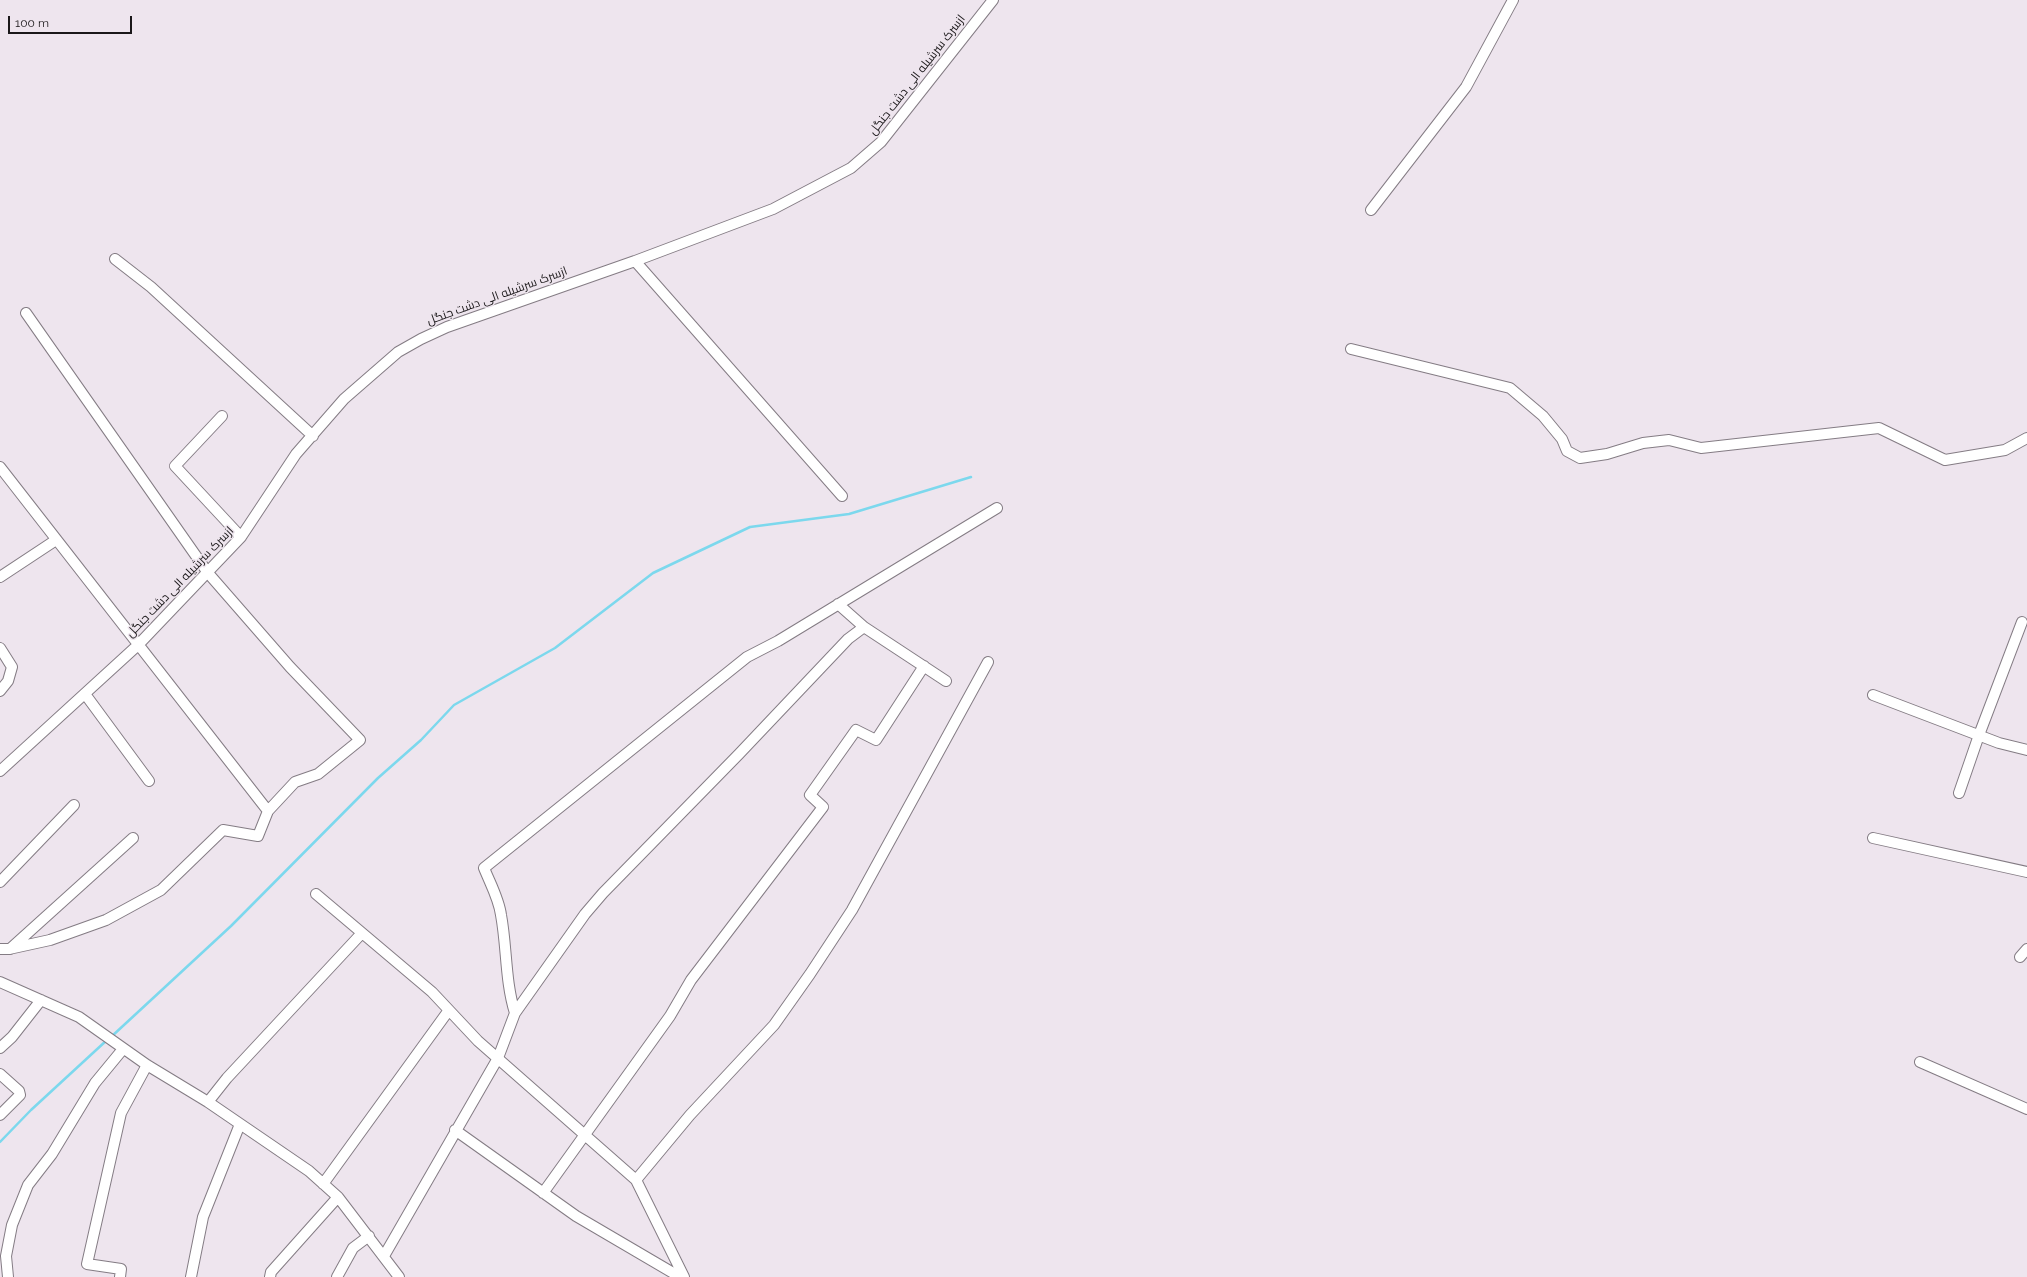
<!DOCTYPE html>
<html>
<head>
<meta charset="utf-8">
<style>
  body { margin:0 }
  #map { position:relative; width:2027px; height:1277px; overflow:hidden; background:#eee5ee; font-family:Raleway,sans-serif }
  canvas { display:block }
  .scale { position:absolute; left:8px; top:16px; width:124px; height:18px; box-sizing:border-box; border:2px solid #1a1719; border-top:0; padding-left:5px; font-size:12px; line-height:14px; white-space:nowrap; color:#1a1719; -webkit-text-stroke:3px #eee5ee; paint-order:stroke }
</style>
</head>
<body>
<div id="map">
<canvas width="2027" height="1277"></canvas>
<div class="scale">100 m</div>
</div>
<script>
const ctx = document.querySelector('canvas').getContext('2d');
ctx.lineJoin = 'round';
function trace(path, color, width, dash) {
  ctx.strokeStyle = color;
  ctx.lineWidth = width;
  ctx.lineCap = dash ? 'butt' : 'round';
  ctx.setLineDash(dash || []);
  ctx.stroke(path);
}
function label(font, color, halo, rows, align = 'center') {
  ctx.font = font + ' Raleway,Cairo,sans-serif';
  ctx.lineWidth = 3;
  ctx.setLineDash([]);
  ctx.textBaseline = 'middle';
  ctx.strokeStyle = halo;
  ctx.fillStyle = color;
  for (const [text, x, y, turn = 0] of rows) {
    ctx.save();
    ctx.translate(x, y);
    ctx.rotate((+turn || 0) * Math.PI / 180);
    ctx.textAlign = isNaN(turn) ? turn : align;
    if (halo) ctx.strokeText(text, 0, 0);
    ctx.fillText(text, 0, 0);
    ctx.restore();
  }
}
const stream = new Path2D(`
  M111,1037L231,926L378,778L421,740L454,705L555,648L653,573L750,527L849,514L971,477
  M0,1142L31,1110L107,1040`);
const minor = new Path2D(`
  M1371,210L1466,87L1513,0
  M115,259L151,287L313,436
  M635,261L842,496
  M1351,349L1510,388L1543,416L1562,439L1567,451L1580,458L1607,454L1643,443L1669,440L1701,448L1879,428L1945,460L2005,450L2027,438
  M222,416L175,466L241,537
  M0,467L268,811
  M0,577L56,540
  M838,604L864,627L946,681
  M0,648L12,667L8,681L0,691
  M85,694L149,781
  M1873,695L1999,743L2027,750
  M0,771L138,645L241,537L296,454L344,399L398,352L421,339L447,327L635,261L773,209L851,168L881,142L993,0
  M1959,793L1979,735L2022,622
  M1873,838L2027,872
  M0,882L74,805
  M316,894L432,992L478,1041L636,1180L684,1277
  M0,949H9L50,940L106,920L161,890L223,830L258,836L268,811L295,782L318,774L360,740L290,667L208,573L26,313
  M10,949L133,838
  M2020,957L2027,949
  M0,982L79,1017L147,1065L208,1102L309,1171L338,1197L399,1277
  M515,1013C505,981 507,947 501,915C499,899 490,883 484,868L747,657L778,641L997,508
  M0,1048L12,1037L41,1000
  M1920,1062L2027,1109
  M0,1074L19,1091L20,1095L0,1115
  M208,1102L227,1078L362,933
  M455,1130L576,1216L680,1277
  M636,1180L690,1115L774,1025L810,974L852,910L988,662
  M323,1184L449,1010
  M543,1193L670,1016L691,980L823,807L810,795L856,730L876,740L924,666
  M384,1256L498,1058L515,1013L585,914L603,893L739,754L848,639L864,627
  M8,1277L6,1256L12,1225L28,1185L52,1154L95,1083L123,1049
  M120,1277L121,1269L87,1264L121,1113L147,1065
  M191,1277L203,1217L240,1124
  M270,1277L271,1272L338,1197
  M337,1277L353,1248L369,1236`);
const streetNames = [
  ["ازسرک سرشیله الی دشت جنگل",917,75,-52],
  ["ازسرک سرشیله الی دشت جنگل",497,296,-20],
  ["ازسرک سرشیله الی دشت جنگل",180,582,-46]
];
trace(stream, '#7cd8ed', 2.5);
trace(minor, '#847c84', 12);
trace(minor, '#fff', 10);
label('12px', '#1a1719', '#eee5ee', streetNames);
</script>
</body>
</html>
